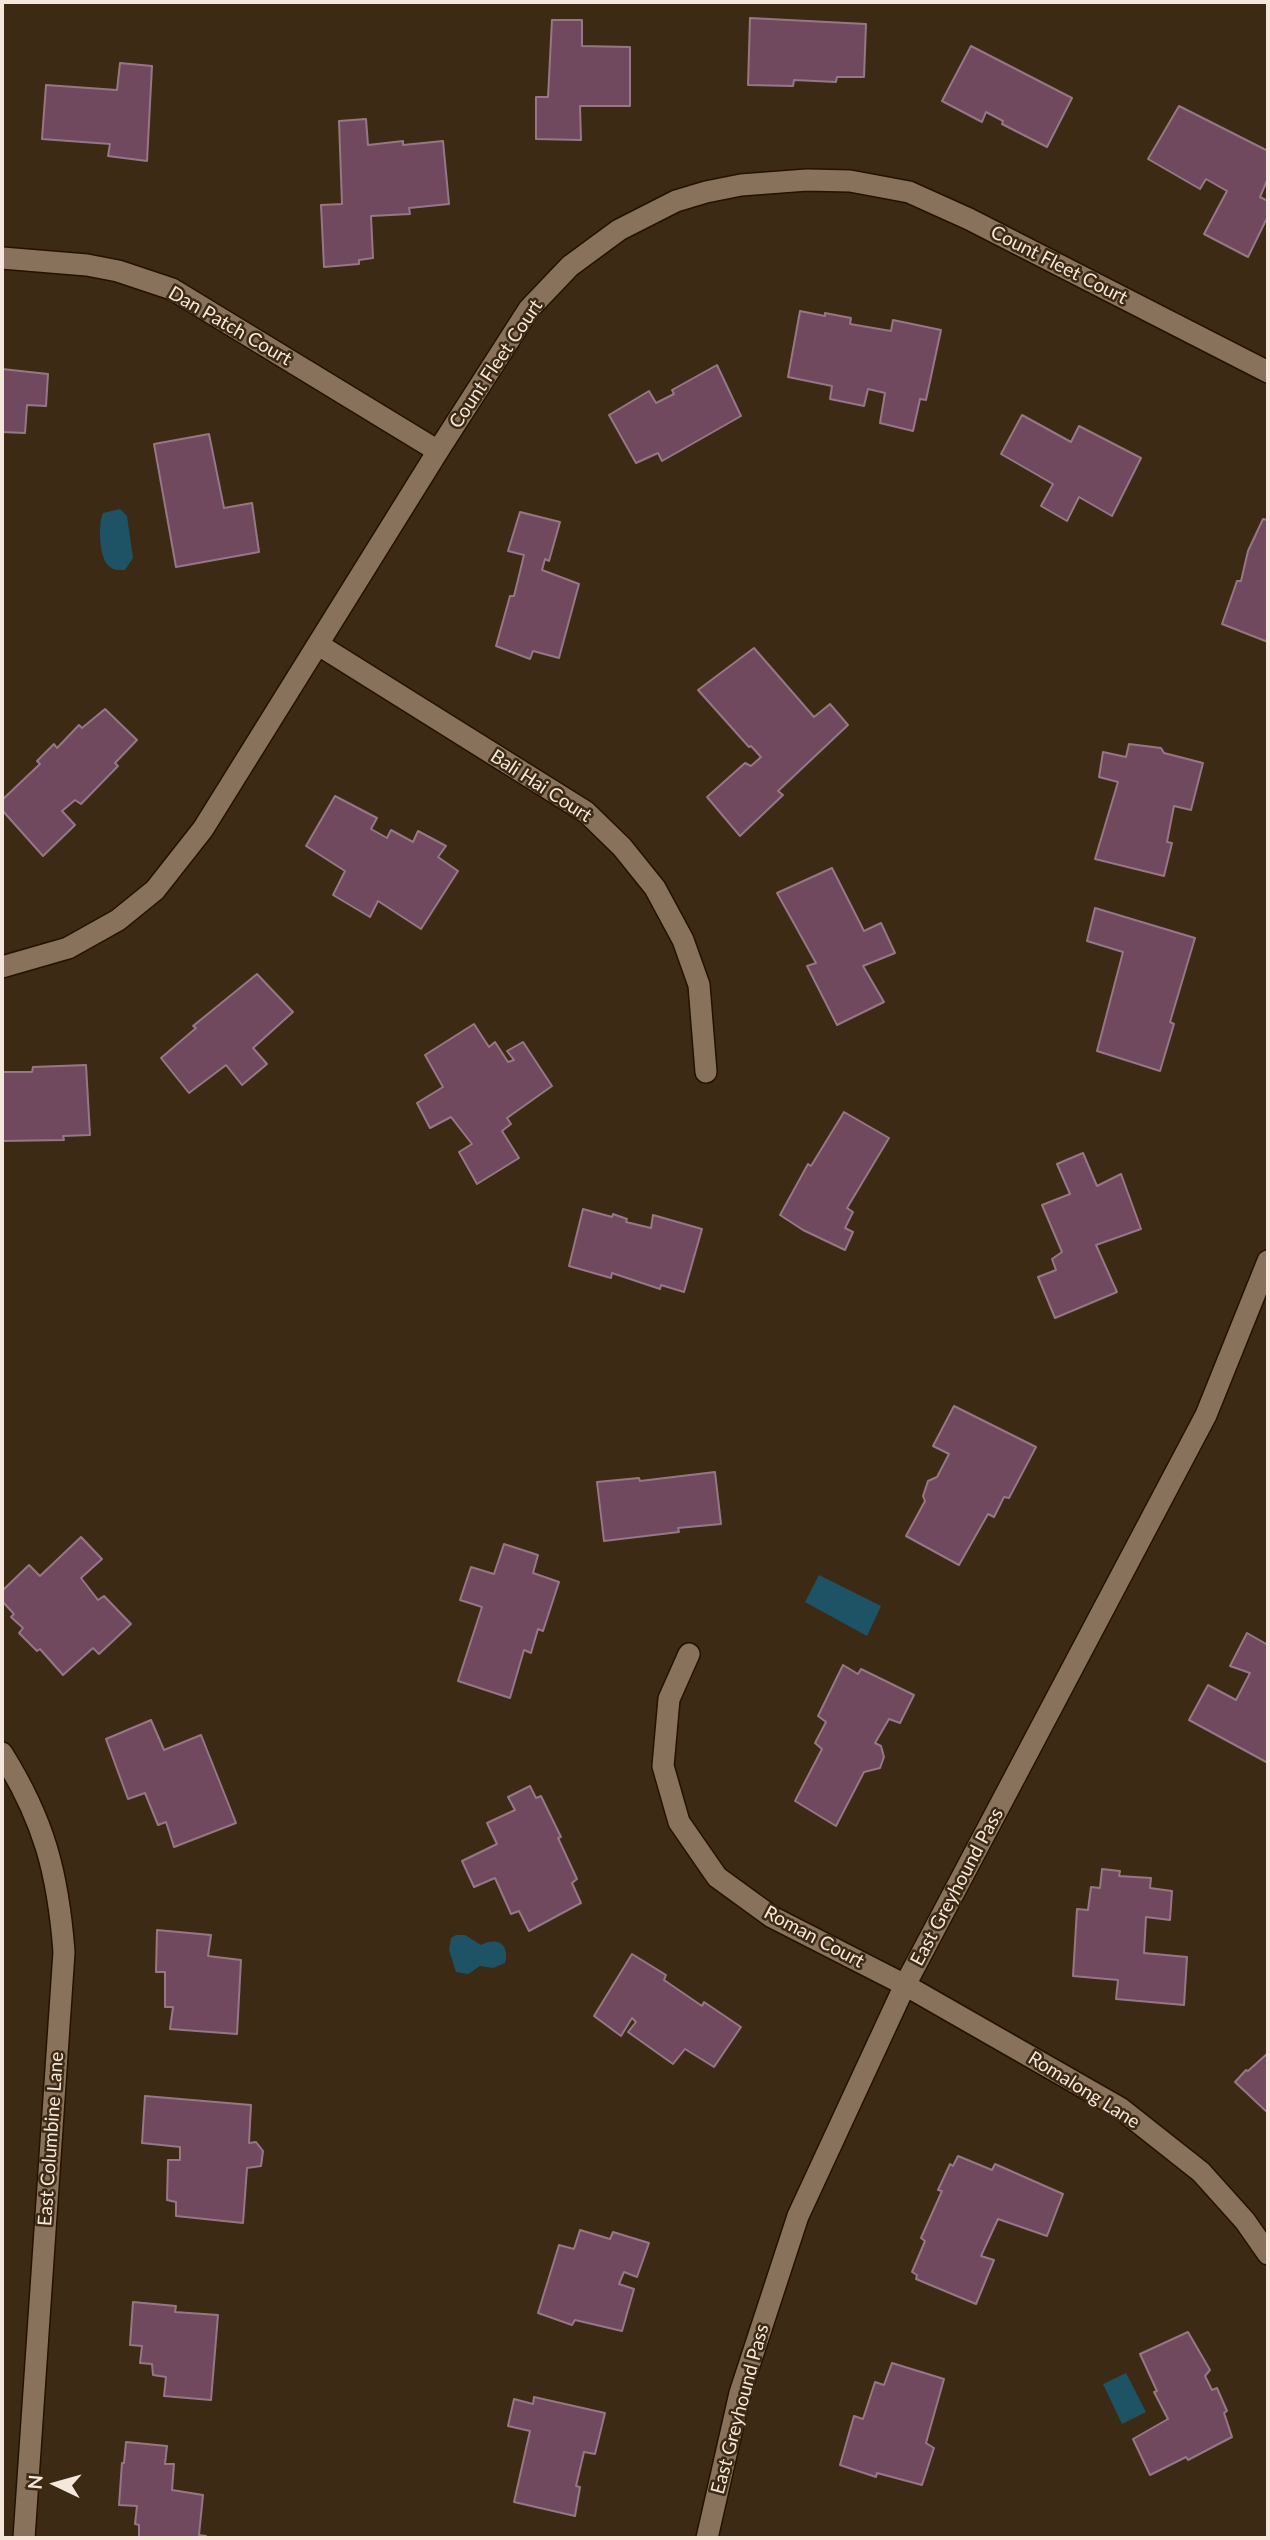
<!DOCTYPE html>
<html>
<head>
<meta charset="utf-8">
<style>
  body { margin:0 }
  #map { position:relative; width:1270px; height:2540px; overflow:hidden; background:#3d2a15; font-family:Lato,sans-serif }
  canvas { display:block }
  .frame { position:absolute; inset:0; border:4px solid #f5e8db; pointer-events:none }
  .north { position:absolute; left:21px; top:2449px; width:70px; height:70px; -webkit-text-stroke:5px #3d2a15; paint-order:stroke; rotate:275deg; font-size:19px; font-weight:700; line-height:28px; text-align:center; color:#f5e8db }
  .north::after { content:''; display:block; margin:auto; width:24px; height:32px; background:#f5e8db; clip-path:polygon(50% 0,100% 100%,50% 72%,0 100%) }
</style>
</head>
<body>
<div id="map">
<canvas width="1270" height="2540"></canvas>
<div class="frame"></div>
<div class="north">N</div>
</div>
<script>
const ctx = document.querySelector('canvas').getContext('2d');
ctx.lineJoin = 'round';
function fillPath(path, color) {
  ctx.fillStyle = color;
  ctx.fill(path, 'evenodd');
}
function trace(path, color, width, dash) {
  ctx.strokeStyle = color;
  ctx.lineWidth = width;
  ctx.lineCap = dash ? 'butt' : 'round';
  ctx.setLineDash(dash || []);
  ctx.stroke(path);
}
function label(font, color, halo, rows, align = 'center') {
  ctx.font = font + ' Lato,sans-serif';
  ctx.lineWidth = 5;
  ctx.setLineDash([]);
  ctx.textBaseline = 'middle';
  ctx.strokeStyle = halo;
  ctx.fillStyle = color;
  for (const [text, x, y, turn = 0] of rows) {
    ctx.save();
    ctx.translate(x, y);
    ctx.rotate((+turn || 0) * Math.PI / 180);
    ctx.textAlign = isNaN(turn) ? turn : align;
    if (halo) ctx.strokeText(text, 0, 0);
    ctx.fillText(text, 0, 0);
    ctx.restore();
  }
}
const water = new Path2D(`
  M120,509L127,516L133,558L125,570C118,570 112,570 108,565C99,557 98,523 103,513Z
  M819,1575L881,1606L867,1636L805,1602Z
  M456,1935H465L481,1945C498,1936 510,1945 505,1963L493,1968L480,1966L468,1974L456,1972L449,1950L451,1938Z
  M1126,2373L1146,2412L1122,2424L1103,2384Z`);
const building = new Path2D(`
  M750,18L866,24L864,77H837L836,82L794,80L793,86L748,85Z
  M552,20H582V46L630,47V106H580L581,140L536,139V97H548Z
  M971,46L1072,98L1047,147L1002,124L1003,121L986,112L982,122L942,101Z
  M120,63L152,66L147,161L108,156L110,144L42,139L46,85L117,90Z
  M1179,106L1268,151V178L1260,197L1268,201V216L1248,257L1204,234L1227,191L1206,179L1200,189L1148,159Z
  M366,119L368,145L403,141V145L443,141L449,204L409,208L410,214L371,216L373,258L359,260V264L324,267L321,205L342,204L339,121Z
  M800,311L825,316V313L851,318L850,324L891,331L893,320L941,330L926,400L920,399L913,431L880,423L885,393L868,389L864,406L830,399L832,386L788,377Z
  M717,365L741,416L662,461L658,453L636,463L609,415L649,391L656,403L674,394L672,390Z
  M2,369L48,374L46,406L27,405L25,433L2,432Z
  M1022,415L1071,442L1079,426L1141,458L1112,516L1079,497L1067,521L1041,506L1053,484L1001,454Z
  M209,434L224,508L252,503L259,552L176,567L154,444Z
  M520,512L560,522L549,561L545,559L542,570L579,584L559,658L533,651L530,659L496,646L510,596H514L524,555L508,551Z
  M1263,519L1268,520V642L1222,624L1237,581H1241L1248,551Z
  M754,648L814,717L830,704L848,725L778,791L783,795L740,836L707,797L745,763L751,766L761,757L751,746L749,747L698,690Z
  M105,709L137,740L115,763L118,766L81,804L75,800L62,811L75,825L43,856L2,810V800L40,764L37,761L54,744L57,748L79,725L82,728Z
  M1129,744L1161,748L1164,753L1203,763L1191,810L1174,806L1167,842L1172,843L1164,876L1095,859L1118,782L1099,777L1103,752L1126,757Z
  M335,796L377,818L371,829L387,838L391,830L413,842L418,831L446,846L438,857L458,871L421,929L378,901L370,917L333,895L345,871L306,846Z
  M832,868L864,931L881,923L895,953L863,966L884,1002L837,1025L807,966L816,963L777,893Z
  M1095,908L1195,938L1170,1022L1174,1024L1160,1071L1097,1051L1123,952L1087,941Z
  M257,974L293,1012L253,1048L267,1064L242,1085L226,1065L189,1093L161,1058L196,1028L193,1026Z
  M474,1024L489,1047L495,1042L508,1062L514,1060L507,1051L523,1042L552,1086L507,1118L511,1124L502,1131L519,1158L477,1184L459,1152L472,1144L451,1117L430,1128L417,1103L443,1087L425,1055Z
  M86,1065L90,1135L63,1136L64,1140L2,1141V1072H32L33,1067Z
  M844,1112L889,1138L847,1208L853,1212L845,1228L853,1232L845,1250L803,1230L780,1215L808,1164L811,1166Z
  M1083,1153L1097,1186L1121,1174L1141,1229L1096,1245L1117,1292L1055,1318L1038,1277L1056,1270L1052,1259L1062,1252L1042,1205L1070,1194L1057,1164Z
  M583,1209L612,1217L613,1214L627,1219L626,1222L651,1228L653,1215L702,1229L684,1292L661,1285L660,1289L612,1273L611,1278L569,1266Z
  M954,1406L1036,1447L1009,1498L1004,1497L994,1517L988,1514L959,1565L906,1536L925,1501L923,1496L928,1481L937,1477L949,1454L933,1446Z
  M715,1472L721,1524L678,1528L679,1532L604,1541L597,1482L639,1478L640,1481Z
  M81,1537L102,1559L81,1578L98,1600L104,1596L131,1624L99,1654L93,1648L63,1675L40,1649L37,1651L19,1633L23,1628L11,1617L14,1614L2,1601V1591L29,1565L40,1576Z
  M504,1544L538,1555L533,1573L559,1582L543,1631L538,1629L531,1653L524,1650L510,1698L458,1681L482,1607L460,1600L471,1567L494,1574Z
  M1247,1633L1268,1645V1763L1189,1720L1208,1685L1236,1700L1250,1673L1230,1666Z
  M843,1665L858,1674L861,1669L914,1695L900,1723L889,1719L875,1743L881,1746L884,1757L880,1768L864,1772L836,1826L795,1801L822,1749L815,1743L826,1722L818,1716Z
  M151,1720L164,1750L201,1735L236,1823L174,1847L166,1822L158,1825L145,1793L128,1799L106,1739Z
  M530,1786L536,1798L541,1796L561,1837L558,1838L577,1879L572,1883L581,1903L529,1931L519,1911L511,1914L495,1878L474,1887L462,1861L497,1844L487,1823L515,1810L508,1797Z
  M1102,1869L1120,1871L1119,1876L1151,1878L1150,1888L1172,1891L1170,1920L1146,1917L1144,1953L1187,1957L1184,2005L1116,1999L1118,1980L1073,1976L1077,1909L1088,1910L1091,1887L1100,1888Z
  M157,1930L211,1935L208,1956L241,1960L237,2034L170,2029L173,2007H165V1972H156Z
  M632,1954L666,1975L664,1980L702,2006L704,2002L741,2027L714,2067L685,2049L673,2064L628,2032L636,2022L632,2018L621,2036L594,2016Z
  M1268,2053V2113L1235,2082L1246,2070L1248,2071Z
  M145,2096L251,2105L249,2143L256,2142L263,2151L261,2166L247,2168L243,2223L176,2216V2202L167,2200L168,2160H180V2147L142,2143Z
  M958,2156L992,2170L995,2164L1063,2194L1047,2236L998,2219L981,2256L994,2260L976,2304L916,2279L917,2275L912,2272L925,2241L921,2238L942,2191L938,2190L950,2164L953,2166Z
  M580,2230L610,2239L613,2232L649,2243L637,2277L624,2272L619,2284L634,2289L622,2331L575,2320L572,2325L538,2313L559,2245L574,2249Z
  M133,2302L176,2306L175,2312L218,2315L211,2400L164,2396L166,2377L153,2375L152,2364L140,2363L142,2346L130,2345Z
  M1188,2332L1210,2370L1205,2376L1212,2390L1217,2388L1227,2411L1224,2413L1232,2437L1188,2460L1186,2457L1150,2475L1133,2439L1168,2419L1154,2392L1157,2391L1140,2354Z
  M892,2363L944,2379L926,2443L934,2448L922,2485L877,2473L876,2477L840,2465L854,2416L863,2419L875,2382L884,2385Z
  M534,2397L605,2413L595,2454L584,2452L576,2486L580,2487L575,2516L514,2502L530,2431L508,2426L514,2399L533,2404Z
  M126,2442L167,2446L165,2464H174L172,2490L203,2495L199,2535L206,2536V2538H139V2525L135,2524L137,2506L119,2505L122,2463H124Z`);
const street = new Path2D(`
  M2,258L87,265L118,271L172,289L438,451
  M319,645L586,812L622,847L655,888L683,940L699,985L706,1072
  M2,967L68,948L118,920L155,890L203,829L438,451L529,309L570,266L619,230L676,201L706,192L741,185L807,180L850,181L909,192L969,219L1268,372
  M689,1654L669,1699L663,1766L679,1822L717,1877L772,1917L905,1985L1120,2108L1201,2172L1245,2221L1268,2254
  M2,1753C44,1820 58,1873 64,1952L24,2538
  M707,2538L740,2393L798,2216L905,1985L1206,1415L1268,1261`);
const streetNames = [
  ["Count Fleet Court",1059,265,27],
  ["Dan Patch Court",230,326,30],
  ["Count Fleet Court",496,364,-56],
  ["Bali Hai Court",541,786,33],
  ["East Greyhound Pass",957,1887,-62],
  ["Roman Court",814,1937,28],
  ["Romalong Lane",1084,2090,32],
  ["East Columbine Lane",51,2139,-86],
  ["East Greyhound Pass",740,2409,-75]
];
fillPath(water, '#1d5364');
fillPath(building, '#70495e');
trace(building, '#957786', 2);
trace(street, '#241201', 24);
trace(street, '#89725b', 21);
label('19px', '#f5e8db', '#3d2a15', streetNames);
</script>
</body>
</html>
